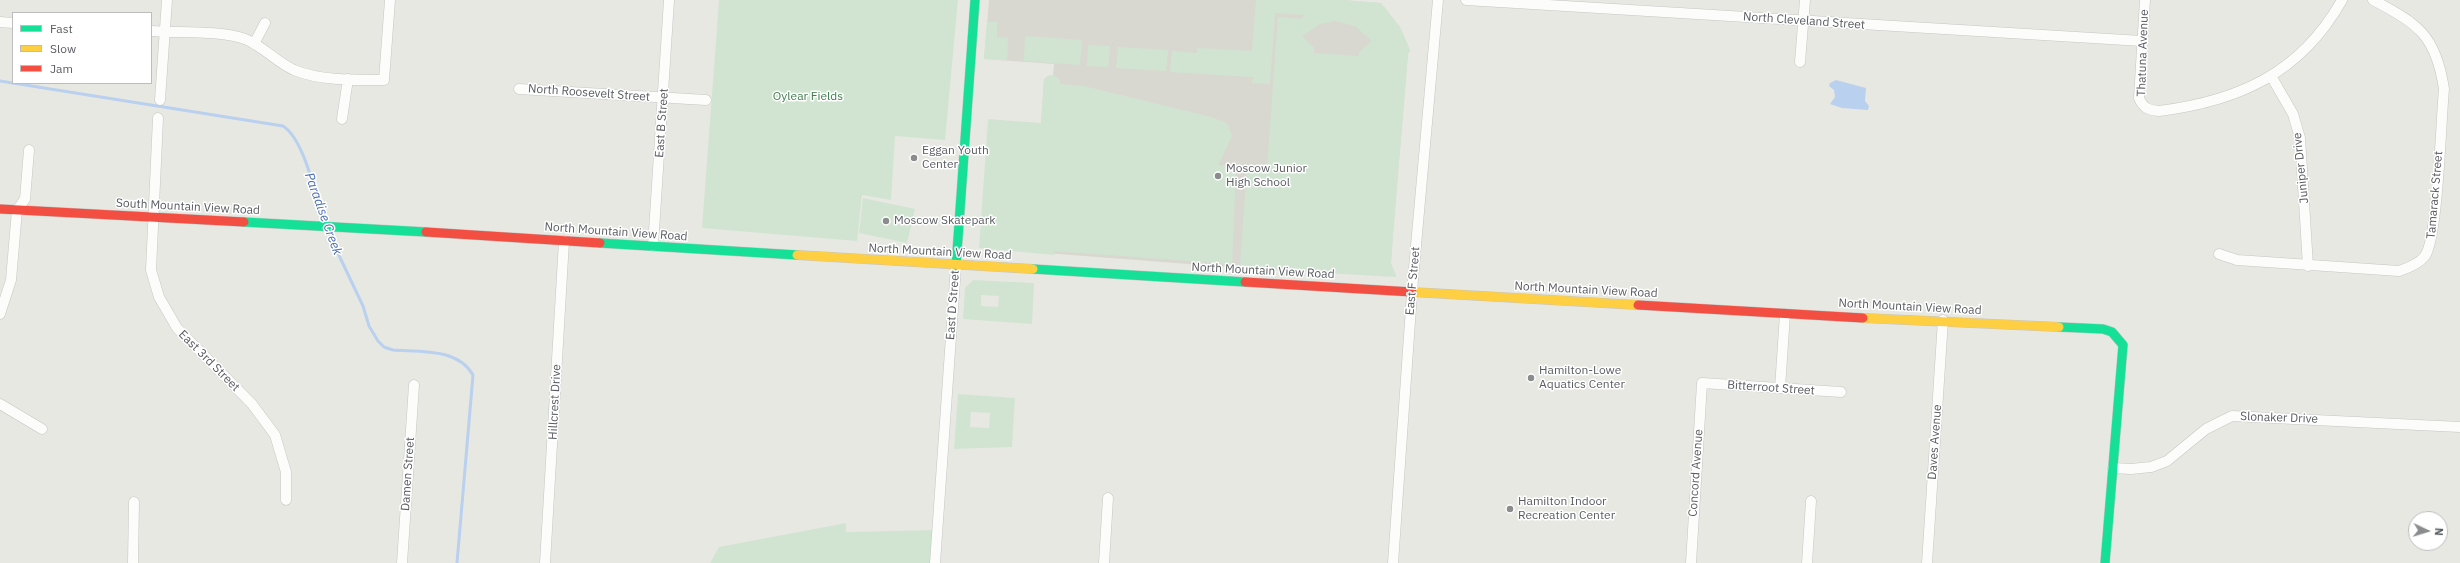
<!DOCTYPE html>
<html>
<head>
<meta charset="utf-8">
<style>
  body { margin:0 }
  #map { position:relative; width:2460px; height:563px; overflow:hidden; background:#e8e8e2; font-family:"IBM Plex Sans",sans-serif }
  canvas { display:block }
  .legend { position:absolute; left:12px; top:12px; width:140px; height:72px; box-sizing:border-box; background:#fff; border:1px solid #bdbdbf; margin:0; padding:5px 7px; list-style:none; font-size:12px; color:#595b60 }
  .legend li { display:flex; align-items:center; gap:8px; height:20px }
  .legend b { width:20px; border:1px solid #bdbdbf }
  .north { position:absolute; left:2408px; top:511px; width:40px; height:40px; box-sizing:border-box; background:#fff; border:1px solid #bdbdbf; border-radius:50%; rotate:94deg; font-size:11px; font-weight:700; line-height:16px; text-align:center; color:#595b60 }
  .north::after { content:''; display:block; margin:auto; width:14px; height:18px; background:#8b8c8e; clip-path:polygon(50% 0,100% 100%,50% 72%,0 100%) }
</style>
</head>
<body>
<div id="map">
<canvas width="2460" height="563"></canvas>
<ul class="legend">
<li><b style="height:5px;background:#16e098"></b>Fast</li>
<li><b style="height:5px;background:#ffcf43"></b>Slow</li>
<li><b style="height:5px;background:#f24e42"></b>Jam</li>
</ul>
<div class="north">N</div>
</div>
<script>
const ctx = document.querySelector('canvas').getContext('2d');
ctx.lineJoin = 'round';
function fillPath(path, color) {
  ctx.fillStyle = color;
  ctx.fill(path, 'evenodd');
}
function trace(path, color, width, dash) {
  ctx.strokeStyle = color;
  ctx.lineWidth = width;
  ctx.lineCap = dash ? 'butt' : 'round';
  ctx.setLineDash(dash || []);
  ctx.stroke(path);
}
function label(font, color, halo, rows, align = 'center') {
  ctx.font = font + ' "IBM Plex Sans",sans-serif';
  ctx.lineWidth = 3;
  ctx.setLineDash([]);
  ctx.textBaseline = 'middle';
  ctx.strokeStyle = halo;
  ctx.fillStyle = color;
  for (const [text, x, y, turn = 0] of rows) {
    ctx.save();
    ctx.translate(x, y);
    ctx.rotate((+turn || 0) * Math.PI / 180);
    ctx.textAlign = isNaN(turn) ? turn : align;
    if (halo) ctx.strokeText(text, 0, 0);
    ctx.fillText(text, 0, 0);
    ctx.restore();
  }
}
const education = new Path2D(`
  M989,0H1343L1381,3L1400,27L1410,50L1408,54L1393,234L1391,263L1396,276L1240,268L1032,252L1044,79L1048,76L1053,75L1054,64L984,59Z`);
const green = new Path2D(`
  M719,0H958L945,140L895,136L891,200L862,195L857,241L702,228Z
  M1256,0H1343L1381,3L1400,27L1410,50L1408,54L1393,234L1391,263L1396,276L1395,277L1240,268L1247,167L1267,168L1278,17L1300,19L1305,15L1275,13L1270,84L1252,83L1253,77L1170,72L1172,51L1197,53V48L1252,51ZM1336,21L1355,26L1372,41L1359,52V56L1314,53V48L1302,36L1320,24Z
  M987,22H997V37L1008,38L1007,60L984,59Z
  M1025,36L1082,40L1080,65L1024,61Z
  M1088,45L1110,46L1108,67L1087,66Z
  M1118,47L1168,50L1166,71L1116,68Z
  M1053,75L1060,79V84L1084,86L1211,117L1227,123L1232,136L1218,165L1236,166L1232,264L1054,251V255L979,248L988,119L1041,123L1044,79L1048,76Z
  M863,198L915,209L907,243L859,233Z
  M973,280L1034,283L1032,324L963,319L965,288ZM981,295L999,296L998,307L981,306Z
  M958,394L1015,398L1012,447L954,449ZM971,412L990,413L989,428L970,427Z
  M846,523V532L937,530L935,563H710L719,547Z`);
const water = new Path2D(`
  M1836,80L1866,88L1865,101L1869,106L1868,110L1842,108L1830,104L1835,97L1834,90L1829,86L1830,83Z`);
const stream = new Path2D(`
  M0,81L283,126C305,140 316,198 324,223
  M327,230L363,306L369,326L378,341L384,347L393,350C421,352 458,348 473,375L457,563`);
const street = new Path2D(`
  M1466,0L2142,41
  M2145,0L2139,98C2143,108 2148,110 2159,111C2239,101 2301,73 2342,0
  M0,22L13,23
  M151,31C177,33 221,30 245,39C263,46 276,62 294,70C321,81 355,80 384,80L390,0
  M254,44L265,23
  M1800,62L1805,0
  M2271,76L2293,114L2300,138L2308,266
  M519,89L706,100
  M160,100L167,0
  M158,118L151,270L159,297L177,328L252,404L275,435L286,472V500
  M342,119L348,79
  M653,246L669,0
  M2219,254L2237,260L2399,271C2408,268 2419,264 2425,256C2438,238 2441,118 2444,89C2436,35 2418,24 2373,0
  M0,314L11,280L17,210L25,199L29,150
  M1780,388L1785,314
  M0,404L42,429
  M2113,468L2131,469L2151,467L2167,461L2206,429L2232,416L2460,427
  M133,563L134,502
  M402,563L414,385
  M545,563L564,241
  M935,563L956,266
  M1104,563L1108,498
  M1393,563L1413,279L1438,0
  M1691,563L1702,383L1841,392
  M1807,563L1811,501
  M1927,563L1943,320`);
const fast = new Path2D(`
  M244,222L426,232
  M600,243L797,255
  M956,266L975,0
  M1033,269L1245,282
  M2059,327L2103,329L2112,332L2123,345L2105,563`);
const slow = new Path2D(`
  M797,255L1033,269
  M1412,292L1638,305
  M1863,318L2059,327`);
const jam = new Path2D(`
  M0,209L244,222
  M426,232L600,243
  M1245,282L1412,292
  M1638,305L1863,318`);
const markers = [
  [914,158,4,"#8b8c8e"],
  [1218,176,4,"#8b8c8e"],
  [886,221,4,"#8b8c8e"],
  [1531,378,4,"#8b8c8e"],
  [1510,509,4,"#8b8c8e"]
];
const streetNames = [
  ["North Cleveland Street",1804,21,4],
  ["Thatuna Avenue",2143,53,-88],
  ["North Roosevelt Street",589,93,4],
  ["East B Street",662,123,-86],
  ["Juniper Drive",2301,168,-96],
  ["Tamarack Street",2435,195,-85],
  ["South Mountain View Road",188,207,3],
  ["North Mountain View Road",616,232,4],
  ["North Mountain View Road",940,252,3],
  ["North Mountain View Road",1263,271,3],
  ["East F Street",1413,281,-85],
  ["North Mountain View Road",1586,290,3],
  ["East D Street",953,305,-86],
  ["North Mountain View Road",1910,307,3],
  ["East 3rd Street",209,361,45],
  ["Bitterroot Street",1771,388,4],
  ["Hillcrest Drive",555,402,-87],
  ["Slonaker Drive",2279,418,2],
  ["Daves Avenue",1935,442,-86],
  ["Concord Avenue",1696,473,-86],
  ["Damen Street",408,474,-86]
];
const parkNames = [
  ["Oylear Fields",808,97]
];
const poiNames = [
  ["Eggan Youth",922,151],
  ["Center",922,165],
  ["Moscow Junior",1226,169],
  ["High School",1226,183],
  ["Moscow Skatepark",894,221],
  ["Hamilton-Lowe",1539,371],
  ["Aquatics Center",1539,385],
  ["Hamilton Indoor",1518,502],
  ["Recreation Center",1518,516]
];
const waterNames = [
  ["Paradise Creek",323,214,70]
];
fillPath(education, '#d8d8d0');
fillPath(green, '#d1e4d2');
fillPath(water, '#b9d0ef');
trace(stream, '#b9d0ef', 3);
trace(street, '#c5c5c3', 11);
trace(fast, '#c5c5c4', 10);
trace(slow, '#c5c5c4', 10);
trace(jam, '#c5c5c4', 10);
trace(street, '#fcfcfb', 10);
trace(fast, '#16e098', 9);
trace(slow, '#ffcf43', 9);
trace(jam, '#f24e42', 9);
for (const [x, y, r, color] of markers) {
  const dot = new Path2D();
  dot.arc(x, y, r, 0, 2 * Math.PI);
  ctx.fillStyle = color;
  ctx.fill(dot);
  trace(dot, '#fff', 1.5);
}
label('12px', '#595b60', '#fff', streetNames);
label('12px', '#3c7c49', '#fff', parkNames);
label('12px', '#595b60', '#fff', poiNames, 'left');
label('italic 13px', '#4c6eb5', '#fff', waterNames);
</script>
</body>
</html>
